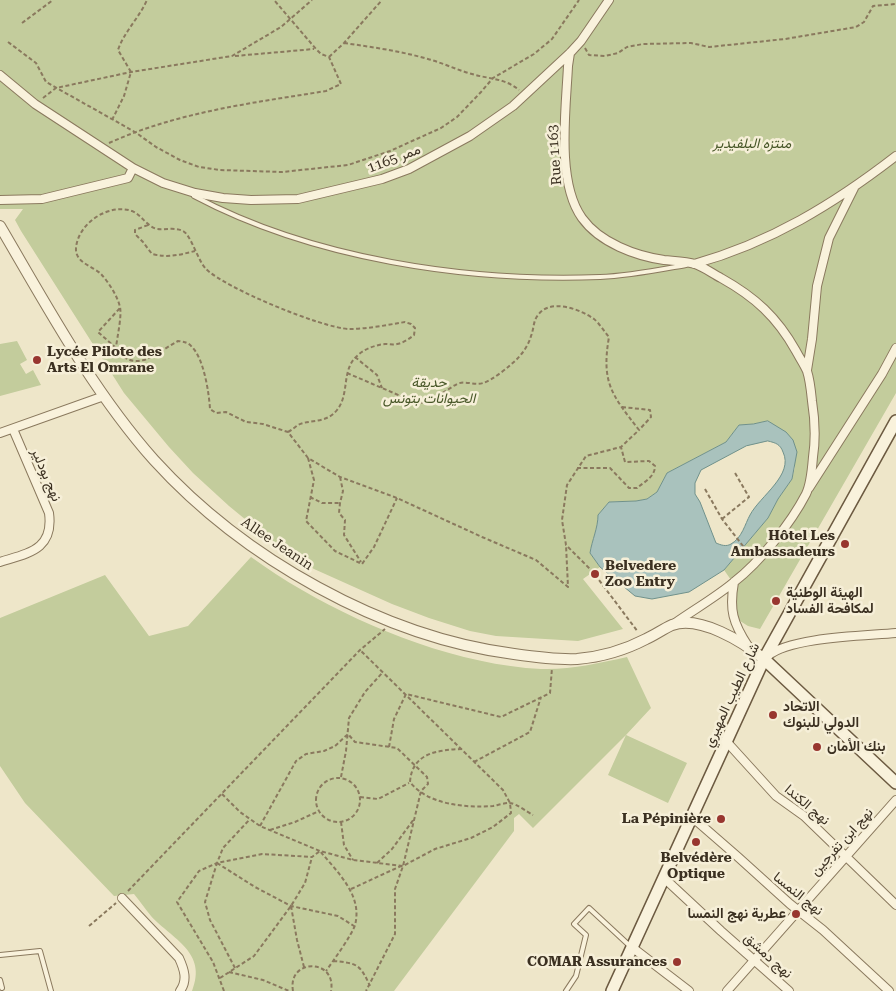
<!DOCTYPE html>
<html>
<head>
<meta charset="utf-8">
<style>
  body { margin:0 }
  canvas { display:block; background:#eee6c9 }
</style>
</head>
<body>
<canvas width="896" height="991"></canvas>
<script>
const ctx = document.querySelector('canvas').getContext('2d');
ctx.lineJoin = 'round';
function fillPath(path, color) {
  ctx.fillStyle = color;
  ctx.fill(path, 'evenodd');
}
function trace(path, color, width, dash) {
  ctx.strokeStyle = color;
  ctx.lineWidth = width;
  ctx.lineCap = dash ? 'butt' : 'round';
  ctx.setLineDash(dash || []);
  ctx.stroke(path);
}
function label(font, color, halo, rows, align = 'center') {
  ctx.font = font + ' "Roboto Serif",Vazirmatn,serif';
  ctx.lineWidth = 5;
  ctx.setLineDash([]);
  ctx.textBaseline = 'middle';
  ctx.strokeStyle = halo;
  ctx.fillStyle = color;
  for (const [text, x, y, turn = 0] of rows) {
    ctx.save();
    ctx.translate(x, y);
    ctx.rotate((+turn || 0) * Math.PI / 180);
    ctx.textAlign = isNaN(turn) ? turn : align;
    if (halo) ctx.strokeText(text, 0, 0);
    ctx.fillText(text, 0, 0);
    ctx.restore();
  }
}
const green = new Path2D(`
  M0,0H896V393L760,629L748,626L737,619L733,604L736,587L724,570L768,518L778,499L792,479L795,467L769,421L753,424L739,425L726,442L667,473L657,492L647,499L636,501L609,502L598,515C598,528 592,540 590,553L600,567L583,579L623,629L578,641L496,636L470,631L429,618L392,604L314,569L268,538L229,506L193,473L169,447L124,393L21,231L15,220L23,209H0Z
  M17,341L27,360L20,364L26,374L33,370L41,385L0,396V344Z
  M251,557C267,568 284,580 302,590C371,630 461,665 541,669C570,670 599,663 627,657L651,708L626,735L687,763L668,803L608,775L626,735L533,828L519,814L514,818V831L394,991H192C208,952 172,939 151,916C145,909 140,901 134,894L114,896L25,803L0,766V618L105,575L149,636L188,626Z`);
const water = new Path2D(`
  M768,421L786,432L793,440L797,452L792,479L778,499L768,518L724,570L689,592L652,599L635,596L600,567L590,553C592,540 598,528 598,515L609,502L636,501L647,499L657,492L667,473L726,442L739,425L753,424ZM768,441C776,443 780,444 783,452C794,475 760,496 750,515C745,524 742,538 731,544C726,547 721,545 716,543L700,502L695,494V483L701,470L746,446Z`);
const path = new Path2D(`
  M22,23L53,0
  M8,42L36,63L46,82L135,132L156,147L180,160L199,167L220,170L282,172L348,165L390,151L441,128L457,117L481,92L493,78L534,54L552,39L579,0
  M344,43C372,47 400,51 428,59C443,63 457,70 472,74C488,79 505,78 519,90
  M585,48L589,55L605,56L618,53L627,47L643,44L691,43L709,47L785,39L856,27L864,22L873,6L896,4
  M235,56L314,49
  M329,57L344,43L382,0
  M43,98L56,88L131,72L232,56L281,27L312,0
  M112,120L124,96L131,72L118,50C124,32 139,18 147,0
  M109,143C178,112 252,103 326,91L341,84L329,57L321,54L316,49L274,0
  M148,225L135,230V234L143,242L152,254C168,258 179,255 195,251
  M116,348L98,332L120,308
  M355,357L377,375L382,388
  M347,373L417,403C432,403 444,391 457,384C466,380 474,386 483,383C492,381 511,365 517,359C523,353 529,344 531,336C534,329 533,321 538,315C550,298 580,309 594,319C599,323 604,331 609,337C601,383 612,395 639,430L621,447L586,456L567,485L562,520L566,545L593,572L638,632
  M622,407L650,410L651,417L639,430
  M288,432C292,430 295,427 298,425C310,419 326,424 337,410C350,394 341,370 357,356C364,349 375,345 385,344C389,344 393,345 397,344C403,343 409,339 414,335L415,328L411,324L405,322C387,325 367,329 349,329C322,328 225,288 206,269C198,261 191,235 183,231C175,227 165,230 157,229C146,226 142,215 132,211C109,203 78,223 76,248C75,263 93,266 101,274C109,283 117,295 120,307C122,317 117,337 116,348C135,376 157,352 178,341C184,342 188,342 192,347C204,359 209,393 210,409L216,413L226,412L246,422L263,424L288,432L308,458L340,477L397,498L482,537L536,560L568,587L566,545
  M308,458L314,480L306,521L335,551L362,564L374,547L397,498
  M577,468H610L629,488H637C644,482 655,477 655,466L649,461L625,462L621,447
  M340,477L343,491L340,503L339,513L345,520L344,535L361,562
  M705,489L722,519L750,555
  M310,497L322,503H339
  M722,519L749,497L735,473
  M389,747L394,719L406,694L501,717L550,693L552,668
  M462,749C437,750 412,753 410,782C428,805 466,808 493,806C498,805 504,803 509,803C516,803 527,812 533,815
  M474,762L530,732L541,697
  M341,777L346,751L349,718L365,692L383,672
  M316 800a22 22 0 1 1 44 0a22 22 0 1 1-44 0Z
  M222,794L240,812L260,826L320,851L353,860L403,866L435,849L471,838L493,827L511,813L510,803L503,790L360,650
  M360,797L378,799L409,783
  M341,822L344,845L353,860
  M260,826L296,761L306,754L324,751L335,746L348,734L355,742L397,748L427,777L428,784L421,791L403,866L395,889V934L366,991
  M270,830L295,822L319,811
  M217,863L255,887L291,906L338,916L354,926
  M377,863L392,849L414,819
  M351,889L401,866
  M128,891L360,650L385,629
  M291,906L297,940L304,967
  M89,926L116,903
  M333,961C357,963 360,964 370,986
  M235,968L210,920L205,902L217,863L262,854L312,857L320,851C337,872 363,895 355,925C352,935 333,961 326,971
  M229,972L263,980L289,991
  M220,978L254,956L291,906L305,883L312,857
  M224,991L213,962L177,902L199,871L217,863L223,848L250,819
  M293,991C287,958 337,958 331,991`);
const service = new Path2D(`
  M194,196C313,259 466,282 600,277C629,276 658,270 686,265
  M0,955L40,951L51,991
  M0,980L2,988
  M566,991L576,976L586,935L574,924L589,908L631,947`);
const minor = new Path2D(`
  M570,53L568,66C566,109 556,182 582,218C600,243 636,256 664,260C674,261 686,261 695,264C704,267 713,274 721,278C755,297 777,317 796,351C799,357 804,364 807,371C810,380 811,391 812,401C815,420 816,437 813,457C812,469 811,484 806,494C791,523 760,562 734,582C716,597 695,609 675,623
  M0,75L35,104L133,168L163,183L195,193L223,198L251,200L298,199L382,179L409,169L470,136L513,106L570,53L581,41L609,0
  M0,200L42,199L128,178L133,168
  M694,264C770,243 834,204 896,156
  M807,370L812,339L817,286L829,238L854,188
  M0,433L104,396
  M809,488L882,374L896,348
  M0,562C28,553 54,550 49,513L13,429
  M734,582C729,610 733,623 748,646
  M768,656C790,637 865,636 896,633
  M726,741L776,796L804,816L896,905
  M692,817L738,857L790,904L823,930L889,991
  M664,878L721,931L789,991
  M122,898L179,958C184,969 188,980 180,991
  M633,948L689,991
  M727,991L896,800`);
const tertiary = new Path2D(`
  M0,226C47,306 92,390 154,460C243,558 382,637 514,654C535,657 556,660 577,659C600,657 625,650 646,639C655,635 663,629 672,625C700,615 743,642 764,659`);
const secondary = new Path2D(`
  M764,659L896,783
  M612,991L764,659L896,421`);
const markers = [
  [37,360,5,"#98362f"],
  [845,544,5,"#98362f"],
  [595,574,5,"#98362f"],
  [776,601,5,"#98362f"],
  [773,715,5,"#98362f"],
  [817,747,5,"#98362f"],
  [721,819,5,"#98362f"],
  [696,842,5,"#98362f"],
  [796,914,5,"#98362f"],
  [677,962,5,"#98362f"]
];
const parkNames = [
  ["منتزه البلفيدير",752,144],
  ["حديقة",429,383],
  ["الحيوانات بتونس",429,399]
];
const streetNames = [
  ["Rue 1163",555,155,-94],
  ["ممر 1165",394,159,-21],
  ["نهج بودلير",46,475,67],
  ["Allee Jeanin",277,544,34],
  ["شارع الطيب المهيري",732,695,-65],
  ["نهج الكندا",807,805,40],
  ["نهج ابن تفرجين",842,842,-48],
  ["نهج النمسا",798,894,39],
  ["نهج دمشق",768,956,42]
];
const poiNames = [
  ["Lycée Pilote des",47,352],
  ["Arts El Omrane",47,368],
  ["Hôtel Les",835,536,"right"],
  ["Ambassadeurs",835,552,"right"],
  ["Belvedere",605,566],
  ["Zoo Entry",605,582],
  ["الهيئة الوطنية",786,593],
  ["لمكافحة الفساد",786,609],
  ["الاتحاد",783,707],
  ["الدولي للبنوك",783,723],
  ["بنك الأمان",827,747],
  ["La Pépinière",711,819,"right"],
  ["Belvédère",696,858,"center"],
  ["Optique",696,874,"center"],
  ["عطرية نهج النمسا",786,914,"right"],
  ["COMAR Assurances",667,962,"right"]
];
fillPath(green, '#c3cc9c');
fillPath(water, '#a9c2bd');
trace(water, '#70918b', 1);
trace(service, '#8a795e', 6);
trace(minor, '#8a795e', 10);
trace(tertiary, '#8a795e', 12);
trace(secondary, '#6c5a41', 14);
trace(path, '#8a795e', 2, [4, 2.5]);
trace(service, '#f9f2dc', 4);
trace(minor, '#f9f2dc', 8);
trace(tertiary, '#f9f2dc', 10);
trace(secondary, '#f9f2dc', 11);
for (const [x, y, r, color] of markers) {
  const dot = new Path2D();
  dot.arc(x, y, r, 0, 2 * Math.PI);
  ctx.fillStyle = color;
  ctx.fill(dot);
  trace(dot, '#f6efd8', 2);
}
label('italic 14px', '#485728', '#f6efd8', parkNames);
label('14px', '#3b3021', '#f6efd8', streetNames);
label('bold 14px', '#3b3021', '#f6efd8', poiNames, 'left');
</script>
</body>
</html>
